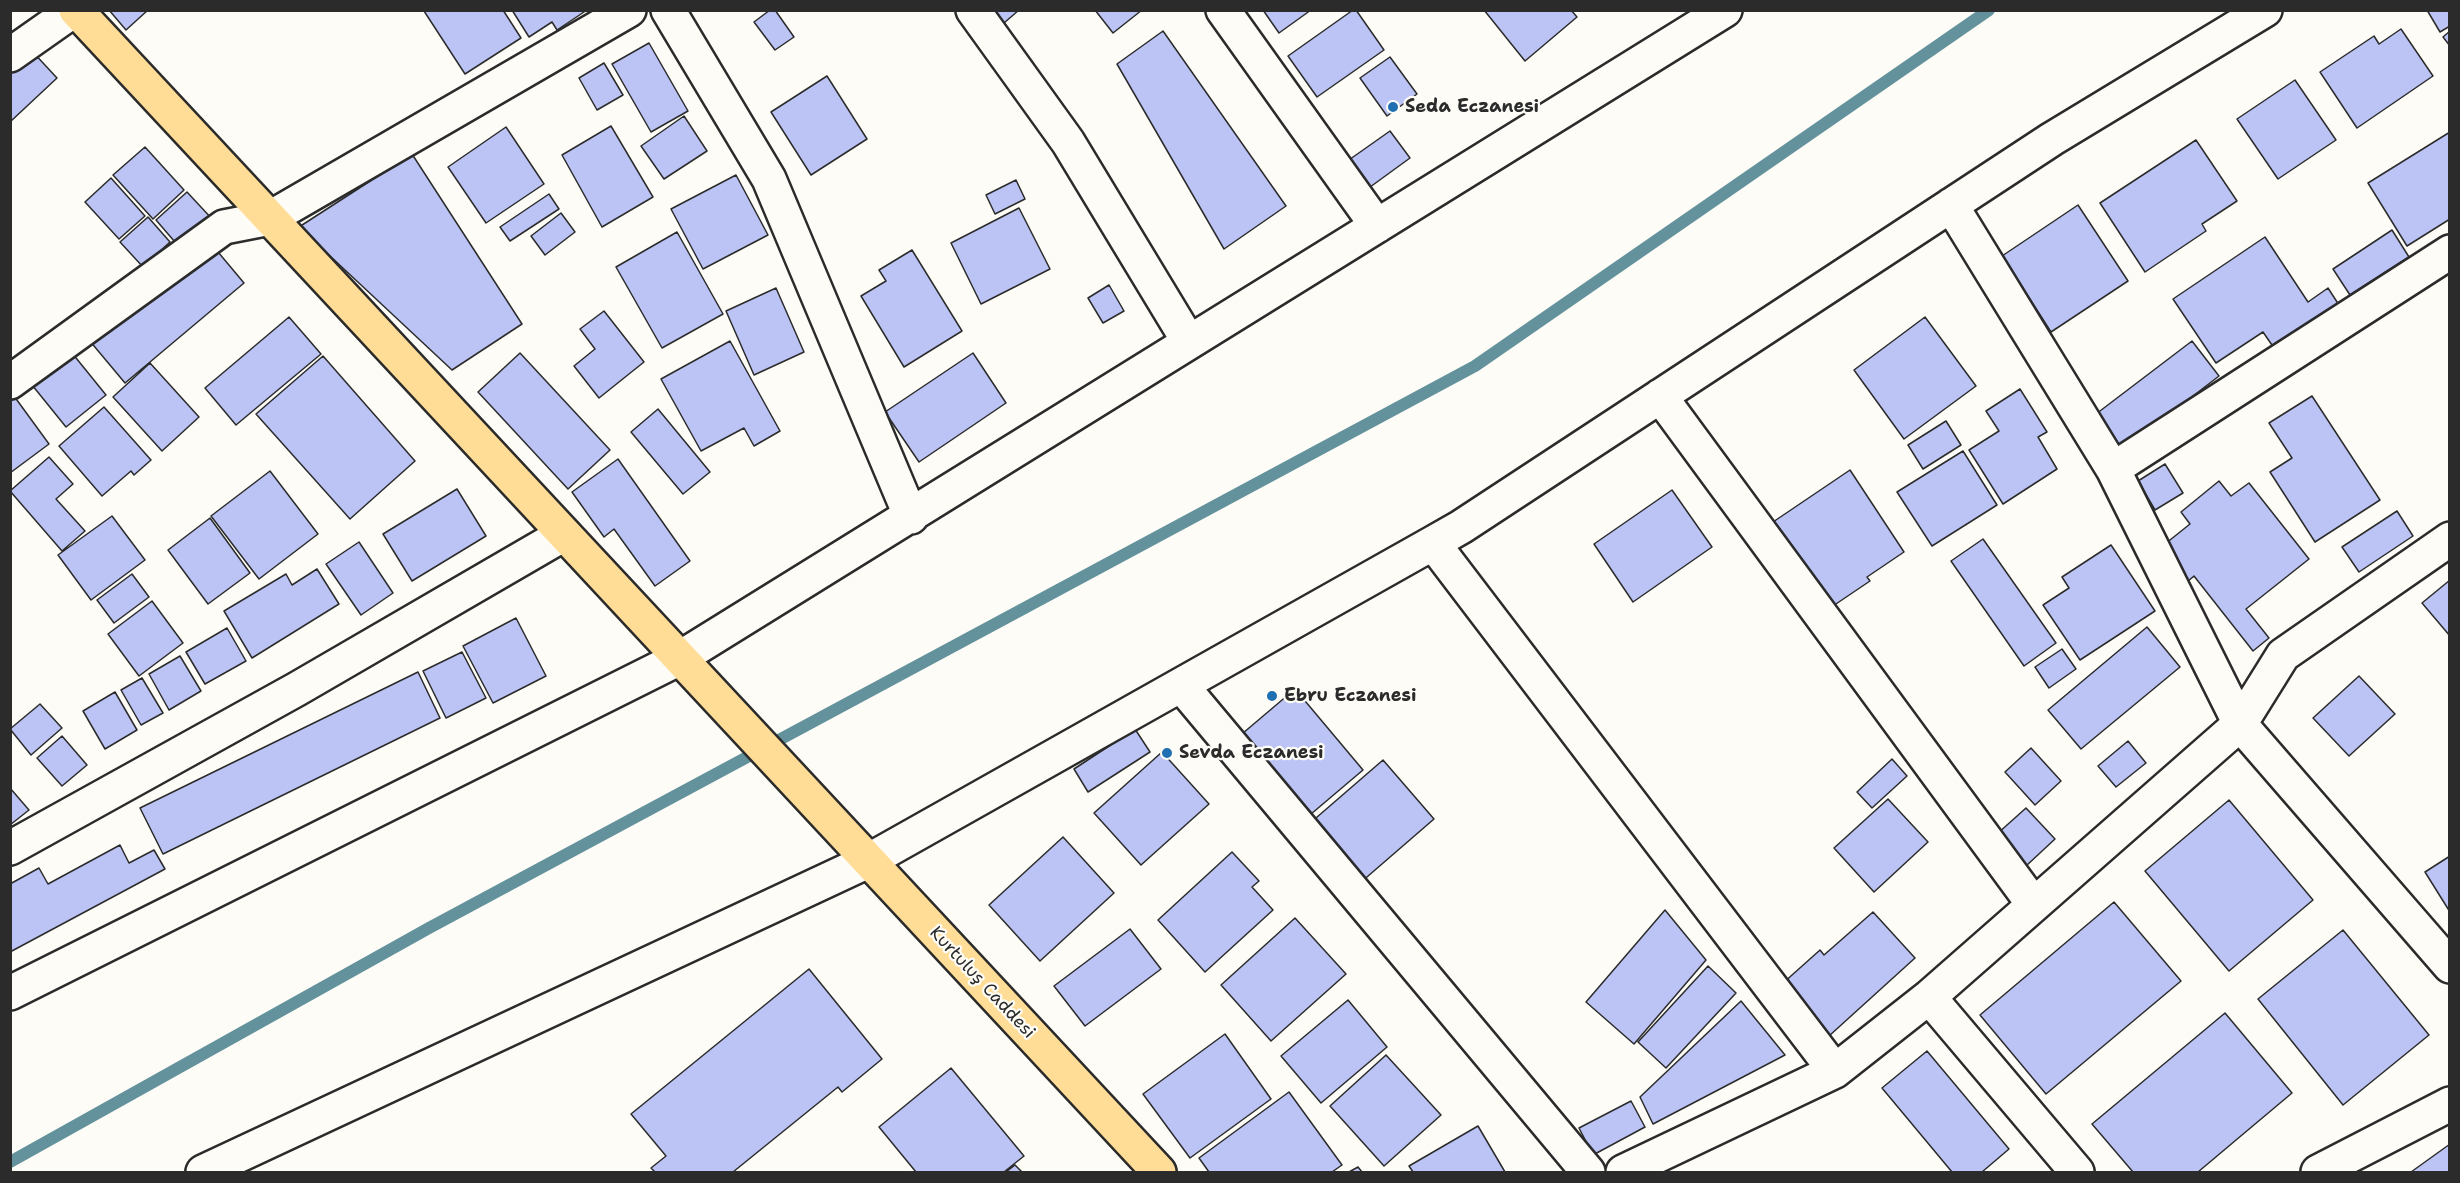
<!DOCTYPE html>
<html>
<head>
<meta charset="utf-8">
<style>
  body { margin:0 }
  #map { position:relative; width:2460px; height:1183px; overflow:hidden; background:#fdfcf7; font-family:"Shantell Sans",sans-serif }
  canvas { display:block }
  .frame { position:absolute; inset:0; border:12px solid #2b2b2b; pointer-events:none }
</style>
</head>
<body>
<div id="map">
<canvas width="2460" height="1183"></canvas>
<div class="frame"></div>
</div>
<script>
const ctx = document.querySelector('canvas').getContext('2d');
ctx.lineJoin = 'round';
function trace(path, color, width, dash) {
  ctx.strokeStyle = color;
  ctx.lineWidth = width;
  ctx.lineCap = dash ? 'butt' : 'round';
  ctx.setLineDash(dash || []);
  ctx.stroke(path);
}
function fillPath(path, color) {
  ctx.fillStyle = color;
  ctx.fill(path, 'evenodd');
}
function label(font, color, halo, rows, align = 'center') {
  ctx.font = font + ' "Shantell Sans",sans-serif';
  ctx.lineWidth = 4.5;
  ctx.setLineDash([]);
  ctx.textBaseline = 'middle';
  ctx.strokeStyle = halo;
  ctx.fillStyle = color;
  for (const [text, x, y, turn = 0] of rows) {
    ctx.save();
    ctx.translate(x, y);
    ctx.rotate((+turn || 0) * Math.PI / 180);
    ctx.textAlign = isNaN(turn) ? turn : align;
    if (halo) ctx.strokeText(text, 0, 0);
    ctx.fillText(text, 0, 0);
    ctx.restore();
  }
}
const stream = new Path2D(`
  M10,1162L429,928L1475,366L1989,10`);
const building = new Path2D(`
  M109,10H148L126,30Z
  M503,10L521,38L465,74L424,11Z
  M512,10H587L557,30L552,22L529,37Z
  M770,10H775L794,37L775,50L754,22Z
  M994,10H1019L1004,23Z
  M1095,10H1142L1113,33Z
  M1263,10H1311L1279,33Z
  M1353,10H1356L1384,50L1317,97L1288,56Z
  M1484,10H1571L1577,17L1525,61Z
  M2427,10H2450V26L2440,32Z
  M2401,29L2433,76L2357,128L2320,72L2374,36L2379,44Z
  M1163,31L1286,206L1224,249L1117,64Z
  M2450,31V46L2443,37Z
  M649,43L688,111L651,132L612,64Z
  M31,50L57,78L10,122V69Z
  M1390,57L1417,94L1387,116L1360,78Z
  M604,63L623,95L597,110L579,78Z
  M827,76L867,139L811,175L771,112Z
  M2295,80L2336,140L2278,179L2237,119Z
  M684,116L707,151L664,179L641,146Z
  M611,126L653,197L602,227L562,155Z
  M506,127L544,184L486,223L448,167Z
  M1390,131L1410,158L1366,190L1346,162Z
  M2450,132V219L2407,246L2368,183Z
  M2196,140L2237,201L2202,224L2206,231L2145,272L2100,203Z
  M145,147L184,190L153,219L113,175Z
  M412,154L522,324L452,370L299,227Z
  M736,175L768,235L703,269L671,209Z
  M111,178L145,216L119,239L85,202Z
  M1016,180L1025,199L995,214L986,195Z
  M187,192L213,220L181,249L156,220Z
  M549,194L559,209L510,241L500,227Z
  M2078,205L2128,281L2051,332L2002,256Z
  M1019,208L1050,269L981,304L951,243Z
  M561,213L575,232L545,255L531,236Z
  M148,217L170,242L143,267L120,242Z
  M2392,230L2409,257L2350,295L2333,269Z
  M677,232L723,314L662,348L616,267Z
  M2265,237L2308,302L2328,288L2339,305L2274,348L2263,332L2216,363L2173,299Z
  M208,240L244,283L125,383L89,340Z
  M912,250L962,331L904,367L861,296L886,281L879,270Z
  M1109,285L1124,311L1103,323L1088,298Z
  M776,288L804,352L754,375L726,311Z
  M604,311L644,362L599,398L574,366L595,349L580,329Z
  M289,317L321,354L236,425L205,388Z
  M1925,317L1976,386L1904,439L1854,370Z
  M730,341L780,431L754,446L744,428L701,451L661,379Z
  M2192,341L2219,376L2123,450L2096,414Z
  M68,348L106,395L66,427L28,380Z
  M520,353L610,450L568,489L478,392Z
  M973,353L1006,403L919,462L885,412Z
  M323,356L415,461L350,519L256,414Z
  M150,363L199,417L162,451L113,397Z
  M2020,389L2047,432L2038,437L2057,469L2003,504L1969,450L1999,431L1986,411Z
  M14,396L49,444L10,473V399Z
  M2312,396L2380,500L2315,542L2270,472L2292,458L2269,423Z
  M104,407L151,460L134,475L131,471L102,496L59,446Z
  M658,409L710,472L683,494L631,432Z
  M1946,421L1961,445L1923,469L1908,445Z
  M1963,451L1997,505L1932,546L1897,492Z
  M49,457L73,484L56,499L85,531L62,551L10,491Z
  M618,459L690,561L655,586L614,529L604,537L572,492Z
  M2165,464L2183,493L2155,510L2138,481Z
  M1850,470L1904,552L1867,577L1870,581L1830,608L1773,522Z
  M270,471L318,534L259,579L211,516Z
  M2219,481L2231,496L2249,483L2309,559L2246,609L2269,638L2253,651L2194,576L2187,582L2160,548L2190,524L2181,512Z
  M457,489L486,536L412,581L383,534Z
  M1672,490L1712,547L1633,602L1594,544Z
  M2397,511L2413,536L2359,572L2342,547Z
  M112,516L145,560L91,600L58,555Z
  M210,518L250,573L208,604L168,550Z
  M1983,539L2056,643L2024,666L1951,561Z
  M359,542L393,593L361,615L326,564Z
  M2111,545L2155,611L2080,660L2043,605L2069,588L2062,577Z
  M317,569L339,604L252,658L224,611L286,574L292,585Z
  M132,574L149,597L114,623L97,600Z
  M2450,580V636L2422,603Z
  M152,601L183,643L139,676L108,634Z
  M516,618L546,676L493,703L463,646Z
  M2147,627L2180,667L2081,749L2048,710Z
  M227,628L246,661L205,684L186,652Z
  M2062,649L2076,669L2049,688L2035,667Z
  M462,652L486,698L446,718L423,671Z
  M180,656L201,691L169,710L149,674Z
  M418,672L440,718L163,854L140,808Z
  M2359,676L2395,714L2349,756L2313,718Z
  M142,678L163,713L141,725L121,690Z
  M1295,689L1363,770L1304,820L1236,739Z
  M115,692L137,730L105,749L83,711Z
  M40,704L62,728L31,755L10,729Z
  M1135,729L1150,752L1088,792L1074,769Z
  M62,736L87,765L62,786L37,758Z
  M2128,741L2146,763L2116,787L2098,766Z
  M2031,748L2061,781L2035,805L2005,772Z
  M1162,752L1209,804L1141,865L1094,813Z
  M1892,759L1907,776L1872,808L1857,792Z
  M1383,760L1434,819L1360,883L1309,824Z
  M10,788L29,810L10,825Z
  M1888,799L1928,842L1874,892L1834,848Z
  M2229,800L2313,900L2229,971L2145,871Z
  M2026,808L2055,839L2026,866L1997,834Z
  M1063,837L1114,893L1040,961L989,905Z
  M120,845L129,863L154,850L165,869L10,952V884L39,868L48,884Z
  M1232,852L1259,881L1252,887L1273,910L1205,972L1158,920Z
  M2450,856V912L2425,872Z
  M2114,902L2181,981L2046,1094L1980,1015Z
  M1665,910L1706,960L1634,1044L1586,1002Z
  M1873,912L1915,958L1829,1036L1782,984L1820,950L1824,955Z
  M1295,918L1346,974L1271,1041L1221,985Z
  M1130,929L1161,969L1085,1026L1054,986Z
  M2343,930L2429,1035L2343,1105L2258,999Z
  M1708,966L1736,993L1666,1068L1638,1042Z
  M809,969L882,1059L842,1092L838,1087L733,1172H655L651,1168L666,1156L631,1114Z
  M1348,1000L1387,1047L1321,1103L1281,1056Z
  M1741,1001L1785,1055L1653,1124L1640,1097Z
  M2225,1013L2292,1093L2198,1172H2133L2092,1124Z
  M1225,1034L1271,1099L1190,1158L1143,1094Z
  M1927,1051L2009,1149L1982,1172H1952L1882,1088Z
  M1386,1055L1441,1115L1384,1166L1330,1106Z
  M951,1068L1024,1156L1004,1172H916L879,1127Z
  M1289,1092L1342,1165L1332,1172H1209L1199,1158Z
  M1631,1101L1645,1127L1593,1155L1579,1128Z
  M1478,1126L1505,1172H1413L1409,1166Z
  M2450,1144V1172H2411Z
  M1015,1165L1022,1172H1006Z
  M1358,1167L1362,1172H1349Z`);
const minor = new Path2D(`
  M668,10L769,179L911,517
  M973,10L1068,142L1189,342
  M1223,10L1377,226
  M10,55L74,10
  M1951,205L2113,469L2240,724L2450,966
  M10,382L224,227L270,218L629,10
  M1660,396L2034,905
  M2113,469L2450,252
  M1433,543L1835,1071
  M1181,685L1588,1172
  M10,848L297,689L564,534
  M10,993L680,658L1725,10
  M1929,997L2077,1172
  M203,1172L868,861L1433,543L1461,527L2052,139L2265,10
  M1623,1172L1835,1071L1929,997L2240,724L2283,655L2450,539
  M2318,1172L2450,1104`);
const major = new Path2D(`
  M76,10L1159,1172`);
const markers = [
  [1393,107,6,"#1f6fb2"],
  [1272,696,6,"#1f6fb2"],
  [1167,753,6,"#1f6fb2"]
];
const poiNames = [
  ["Seda Eczanesi",1405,107],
  ["Ebru Eczanesi",1284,696],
  ["Sevda Eczanesi",1179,753]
];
const streetNames = [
  ["Kurtuluş Caddesi",982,983,47]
];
trace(stream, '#63929c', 12);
fillPath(building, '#bbc4f5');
trace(building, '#2b2b2b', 1.5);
trace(minor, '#2b2b2b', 38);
trace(major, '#2b2b2b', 38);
trace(minor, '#fdfcf7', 33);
trace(major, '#ffdd96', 33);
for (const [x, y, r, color] of markers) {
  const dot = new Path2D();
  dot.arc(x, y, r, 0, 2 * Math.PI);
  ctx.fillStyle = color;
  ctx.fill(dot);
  trace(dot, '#fdfcf7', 2);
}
label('bold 18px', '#2b2b2b', '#fdfcf7', poiNames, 'left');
label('18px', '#2b2b2b', '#fdfcf7', streetNames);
</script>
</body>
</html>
